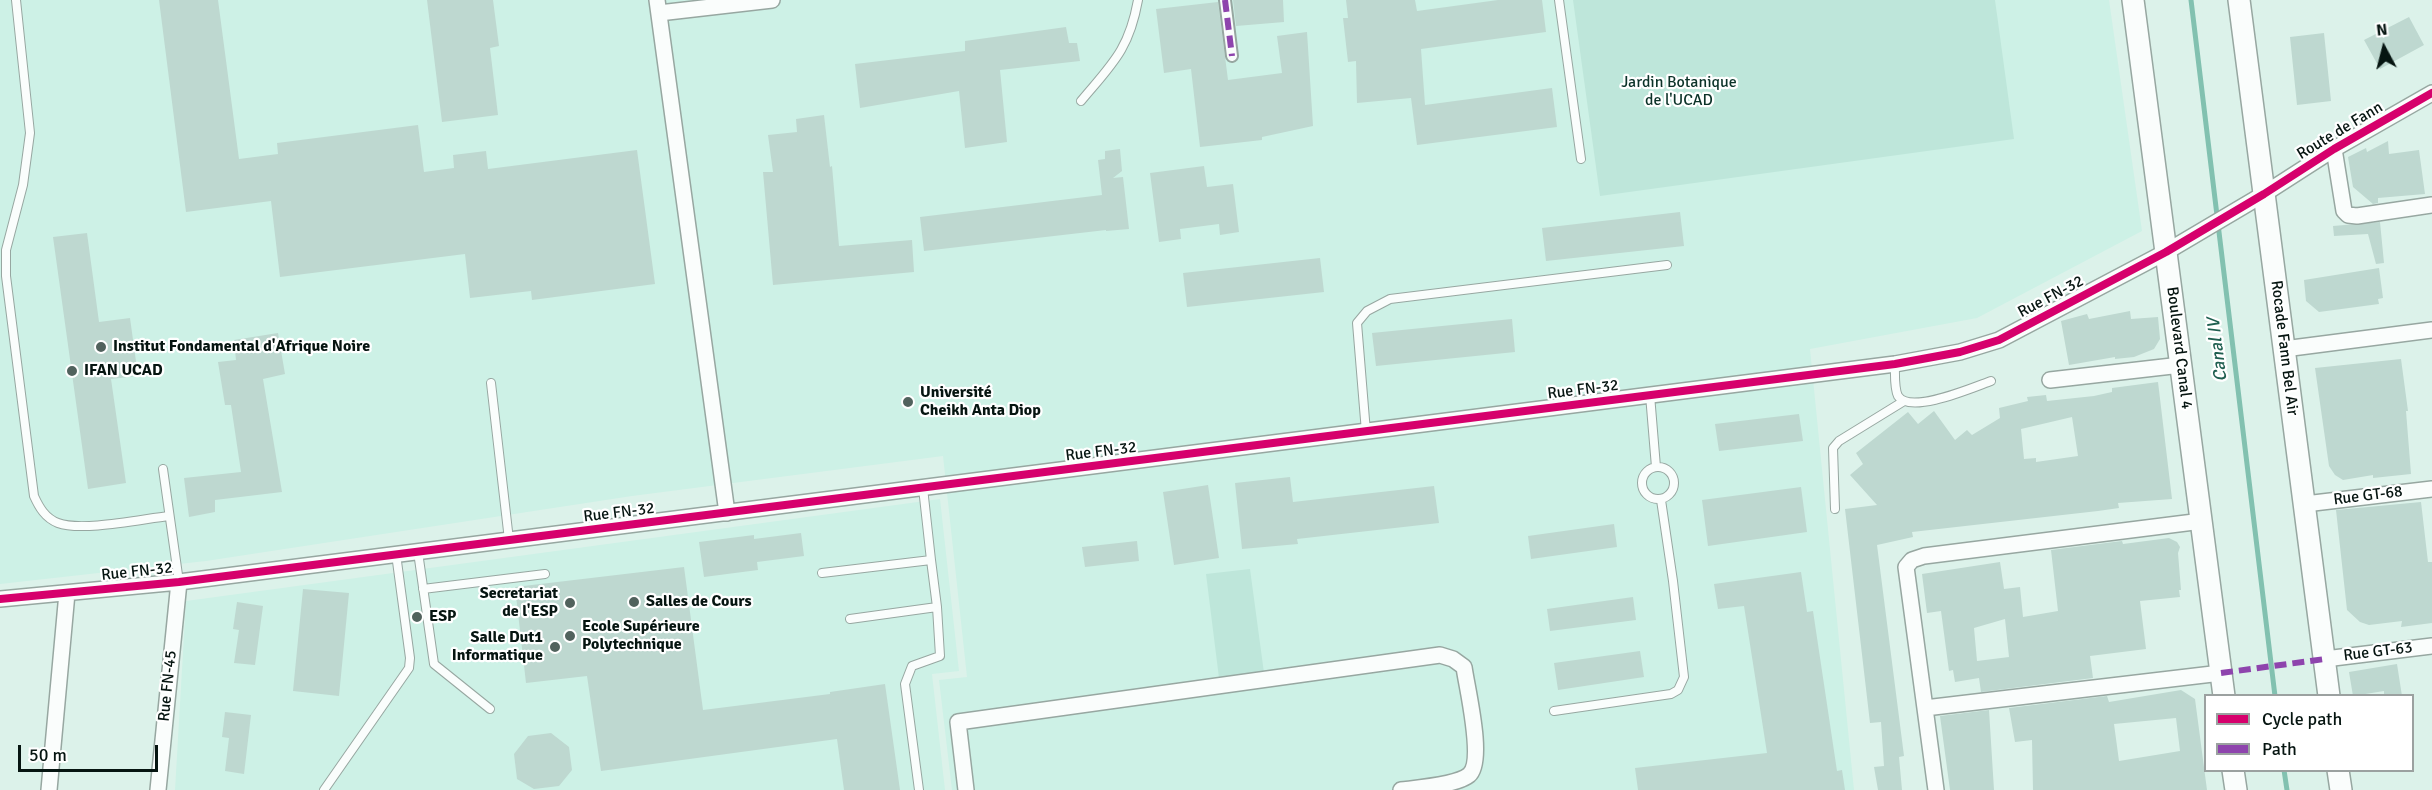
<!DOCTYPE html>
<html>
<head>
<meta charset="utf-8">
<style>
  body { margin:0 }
  #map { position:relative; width:2432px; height:790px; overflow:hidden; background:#dcf2ea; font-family:Signika,sans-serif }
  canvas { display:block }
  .legend { position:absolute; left:2204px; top:694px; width:210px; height:78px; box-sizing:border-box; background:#fff; border:2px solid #9ba1a0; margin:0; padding:8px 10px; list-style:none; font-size:18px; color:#061511 }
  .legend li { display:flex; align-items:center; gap:12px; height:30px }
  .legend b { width:30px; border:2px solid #9ba1a0 }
  .north { position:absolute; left:2354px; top:18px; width:60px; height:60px; -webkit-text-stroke:4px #fff; paint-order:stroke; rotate:353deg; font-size:16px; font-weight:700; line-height:24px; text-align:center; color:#061511 }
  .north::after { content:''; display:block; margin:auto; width:21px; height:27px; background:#061511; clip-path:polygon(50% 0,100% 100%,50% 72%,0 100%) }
  .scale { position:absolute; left:18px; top:745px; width:140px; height:27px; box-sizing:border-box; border:3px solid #061511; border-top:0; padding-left:8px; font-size:18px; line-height:21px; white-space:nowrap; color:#061511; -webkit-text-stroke:4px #fff; paint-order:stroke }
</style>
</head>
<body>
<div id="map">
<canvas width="2432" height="790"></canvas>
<ul class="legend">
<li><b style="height:8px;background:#d6006c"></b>Cycle path</li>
<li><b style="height:8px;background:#8e44ad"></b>Path</li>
</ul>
<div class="north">N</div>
<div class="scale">50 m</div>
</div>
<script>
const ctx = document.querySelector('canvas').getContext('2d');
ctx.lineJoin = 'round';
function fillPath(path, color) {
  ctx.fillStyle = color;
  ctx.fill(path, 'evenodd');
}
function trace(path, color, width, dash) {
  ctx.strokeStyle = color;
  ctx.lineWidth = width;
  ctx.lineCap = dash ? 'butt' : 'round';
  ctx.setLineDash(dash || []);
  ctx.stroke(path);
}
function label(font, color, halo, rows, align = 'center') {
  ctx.font = font + ' Signika,sans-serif';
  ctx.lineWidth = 4.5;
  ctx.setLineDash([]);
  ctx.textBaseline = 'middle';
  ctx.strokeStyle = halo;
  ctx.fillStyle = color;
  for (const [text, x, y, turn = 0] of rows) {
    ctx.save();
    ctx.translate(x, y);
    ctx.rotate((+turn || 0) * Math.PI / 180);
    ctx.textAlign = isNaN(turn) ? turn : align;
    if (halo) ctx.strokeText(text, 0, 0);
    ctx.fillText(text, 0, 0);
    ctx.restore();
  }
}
const built = new Path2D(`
  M0,0H2109L2142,231L1977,318L1810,349L1854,790H952L939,680L967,677L943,456L632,496L206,561L0,584Z
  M940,499L959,671L932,674L945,790H175L186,601Z`);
const green = new Path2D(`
  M1573,0H1995L2014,139L1600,196Z
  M1250,569L1264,673L1219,678L1206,574Z`);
const stream = new Path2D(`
  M2191,0L2275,696
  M2284,770L2287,790`);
const building = new Path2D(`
  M159,0H218L239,159L278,154L277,143L418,125L424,172L454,168L453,155L486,151L488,169L637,150L655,284L532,300L531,291L470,298L465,254L280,277L271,201L186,212Z
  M427,0H493L499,46L490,48L498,115L442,122Z
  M1233,0H1283L1284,22L1236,26Z
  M1346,0H1415L1417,11L1498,0H1542L1546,32L1421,49L1425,105L1552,88L1557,127L1417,145L1411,98L1357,103L1356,61L1348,62L1343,18H1348Z
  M1218,2L1228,80L1282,73L1277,36L1307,32L1313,126L1262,137V140L1200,147L1191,69L1164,73L1156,9Z
  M2409,17L2424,45L2380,69L2364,40Z
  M1066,27L1069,43H1077L1080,61L1000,70L1007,142L965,148L959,91L860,108L855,64L965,51V41Z
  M2324,33L2331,101L2297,105L2290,37Z
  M824,115L830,167L832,166L839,246L912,240L914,272L773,285L763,172H773L768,135L797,132L796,119Z
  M2388,141L2389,154L2419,150L2425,194L2378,198V203L2373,204L2353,187L2348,157L2366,148L2367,152Z
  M1120,149L1122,171L1113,178L1123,177L1129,229L1106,231V230L924,251L920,217L1102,195L1098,160L1105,159V151Z
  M1204,166L1207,187L1233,184L1239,232L1220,235L1219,224L1180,229L1181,239L1159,242L1150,173Z
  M1680,212L1684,246L1546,261L1542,228Z
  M2380,222L2384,263L2376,264L2368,234L2334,236L2333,226Z
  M87,233L99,322L130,318L138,376L111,379L126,483L88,489L53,237Z
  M1320,258L1324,292L1187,307L1183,273Z
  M2379,268L2383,298L2378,299L2379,304L2319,312L2306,301L2304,280Z
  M2130,311L2131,319L2158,317L2160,339L2154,349L2134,357L2115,359V357L2069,365L2061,321L2087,314L2089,319Z
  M1512,319L1515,352L1376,366L1372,333Z
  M278,333L285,374L263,379L282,492L215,500V512L189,517L184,478L241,472L231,405H225L218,362L236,360L234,340Z
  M2401,359L2408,411H2406L2411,474L2373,478V475L2343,480L2335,475L2329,466L2315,368Z
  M2158,382L2172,499L2118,503L2119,508L2098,511L1912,532L1913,537L1877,545L1904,756L1899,757L1902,790H1878L1874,767L1884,766L1881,722L1870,723L1845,509L1877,505L1850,475L1863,464L1856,453L1908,412L1918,424L1934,411L1955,440L1967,430L1972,435L2000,418L1999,408L2028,401L2027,397L2046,395L2047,401L2094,396L2112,392V388ZM2072,417L2078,456L2036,462V458L2024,459L2021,429Z
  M1799,414L1803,441L1719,451L1715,424Z
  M1290,477L1293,502L1434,486L1439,523L1297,539L1298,544L1242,549L1235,483Z
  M1208,485L1219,558L1174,565L1163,492Z
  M1801,487L1807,532L1708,546L1702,500Z
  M2421,502L2428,562H2432V623L2401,627L2402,621L2369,625L2360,622L2347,610L2336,510Z
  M1614,524L1617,547L1531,559L1528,536Z
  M801,533L804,556L757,562L758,570L704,577L699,542L754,535V539Z
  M2169,538L2177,542L2180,547L2178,553L2181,590H2179L2180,597L2140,601L2146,649L2090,656L2093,678L1981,692L1979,678L1955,682L1953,670L1949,671L1941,611L1927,613L1922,574L2000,562L2004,589L2020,587L2023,617L2058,611L2051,550L2122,541L2123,544ZM2005,619L2009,657L1977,661L1974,628Z
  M1137,541L1139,561L1085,567L1082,547Z
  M684,567L703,710L830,694V692L885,684L900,790H844L837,739L601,771L587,676L526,683L515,587Z
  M1801,572L1807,612L1813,611L1837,771L1842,770L1845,790H1638L1635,768L1767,753L1744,606L1718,609L1714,584Z
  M303,589L349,593L339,696L293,691Z
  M1633,597L1636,620L1550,631L1547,609Z
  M237,602L263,606L255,665L234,663L239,630L233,629Z
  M1640,651L1644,677L1558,690L1554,663Z
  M2397,664L2402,696H2384V691L2353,696L2349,672Z
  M2181,690L2195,699L2207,790H2033L2032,740L2015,742L2009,708L2107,696L2109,702ZM2176,718L2180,751L2119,761L2114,724Z
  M1989,710L1994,790H1950L1940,716Z
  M225,712L251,715L244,774L225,771L229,738L222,737Z
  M551,733L569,747L572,770L559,786L534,789L517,779L514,754L528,736Z`);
const service = new Path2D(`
  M16,0L30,133L23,185L6,250V276L34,496C39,507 45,518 58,523C82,532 142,519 169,516
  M1559,0L1581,159
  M1081,101C1112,64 1129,50 1138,0
  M1895,364C1895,372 1894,388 1898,396C1910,415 1974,387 1991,381
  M491,383L509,540
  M1650,395L1656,467
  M1366,432L1357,323L1367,311L1390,299L1667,265
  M1642 483a16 16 0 1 1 32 0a16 16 0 1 1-32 0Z
  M163,469L179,582
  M1835,509L1833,448L1839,441L1904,401
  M418,552L434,664L490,709
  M822,573L931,560L923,488
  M423,589L545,574
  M850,619L937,607
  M1554,711L1671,694L1678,690L1684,677L1673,581L1661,500
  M324,790L409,668L410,658L396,554
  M919,790L905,684L912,666L940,656L937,607L931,560`);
const pedestrian = new Path2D(`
  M1225,0L1232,56`);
const minor = new Path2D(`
  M657,0L727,513
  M659,13L772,0
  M2334,149L2344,211L2348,215L2357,216L2432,205
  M2284,349L2432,330
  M2050,380L2181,365
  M2305,504L2432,489
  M0,599L179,582L1895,364L1960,352L1999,340L2166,252L2264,194L2334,149L2432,93
  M2325,659L2432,646
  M1925,708L2221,673
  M49,790L67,593
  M158,790L179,582
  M966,790L958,722L1440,655L1453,659L1464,667C1467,689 1485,761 1469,775C1457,785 1417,788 1401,790
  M1936,790L1906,567L1912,560L1924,556L2202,521`);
const secondary = new Path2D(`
  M2133,0L2224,696
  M2239,0L2329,696
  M2233,770L2236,790
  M2338,770L2341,790`);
const quiet = new Path2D(`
  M1225,0L1232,56
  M2221,673L2325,659`);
const cycleway = new Path2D(`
  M0,599L179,582L1895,364L1960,352L1999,340L2166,252L2264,194L2334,149L2432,93`);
const markers = [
  [101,347,6,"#51625d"],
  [72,371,6,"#51625d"],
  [908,402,6,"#51625d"],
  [634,602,6,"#51625d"],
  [570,603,6,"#51625d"],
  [417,617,6,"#51625d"],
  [570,636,6,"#51625d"],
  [555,647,6,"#51625d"]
];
const parkNames = [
  ["Jardin Botanique",1679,83],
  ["de l'UCAD",1679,101]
];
const streetNames = [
  ["Route de Fann",2340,131,-31],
  ["Rue FN-32",2051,297,-28],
  ["Boulevard Canal 4",2179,348,83],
  ["Rocade Fann Bel Air",2284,348,83],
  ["Rue FN-32",1583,390,-7],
  ["Rue FN-32",1101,452,-7],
  ["Rue GT-68",2368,496,-7],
  ["Rue FN-32",619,513,-7],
  ["Rue FN-32",137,572,-6],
  ["Rue GT-63",2378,652,-7],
  ["Rue FN-45",168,686,-84]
];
const poiNames = [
  ["Institut Fondamental d'Afrique Noire",113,347],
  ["IFAN UCAD",84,371],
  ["Université",920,393],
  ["Cheikh Anta Diop",920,411],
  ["Secretariat",558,594,"right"],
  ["de l'ESP",558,612,"right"],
  ["Salles de Cours",646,602],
  ["ESP",429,617],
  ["Ecole Supérieure",582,627],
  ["Polytechnique",582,645],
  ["Salle Dut1",543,638,"right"],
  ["Informatique",543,656,"right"]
];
const waterNames = [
  ["Canal IV",2218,350,-97]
];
fillPath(built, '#cdf1e6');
fillPath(green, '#bee6da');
trace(stream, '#82c1b0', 5);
fillPath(building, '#bed8d0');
trace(service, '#97a7a1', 10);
trace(pedestrian, '#97a7a1', 14);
trace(minor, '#97a7a1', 18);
trace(secondary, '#97a7a1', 24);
trace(service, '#fafdfc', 8);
trace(pedestrian, '#fafdfc', 10);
trace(minor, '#fafdfc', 15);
trace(secondary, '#fafdfc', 21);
trace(quiet, '#8e44ad', 6, [12, 6]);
trace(cycleway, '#d6006c', 8);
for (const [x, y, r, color] of markers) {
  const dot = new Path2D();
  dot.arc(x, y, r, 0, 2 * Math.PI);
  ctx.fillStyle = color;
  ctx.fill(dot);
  trace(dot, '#fff', 2);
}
label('16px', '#0c3329', '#fff', parkNames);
label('16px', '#061511', '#fff', streetNames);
label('bold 16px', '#061511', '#fff', poiNames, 'left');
label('italic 18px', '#1f5f50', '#fff', waterNames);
</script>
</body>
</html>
